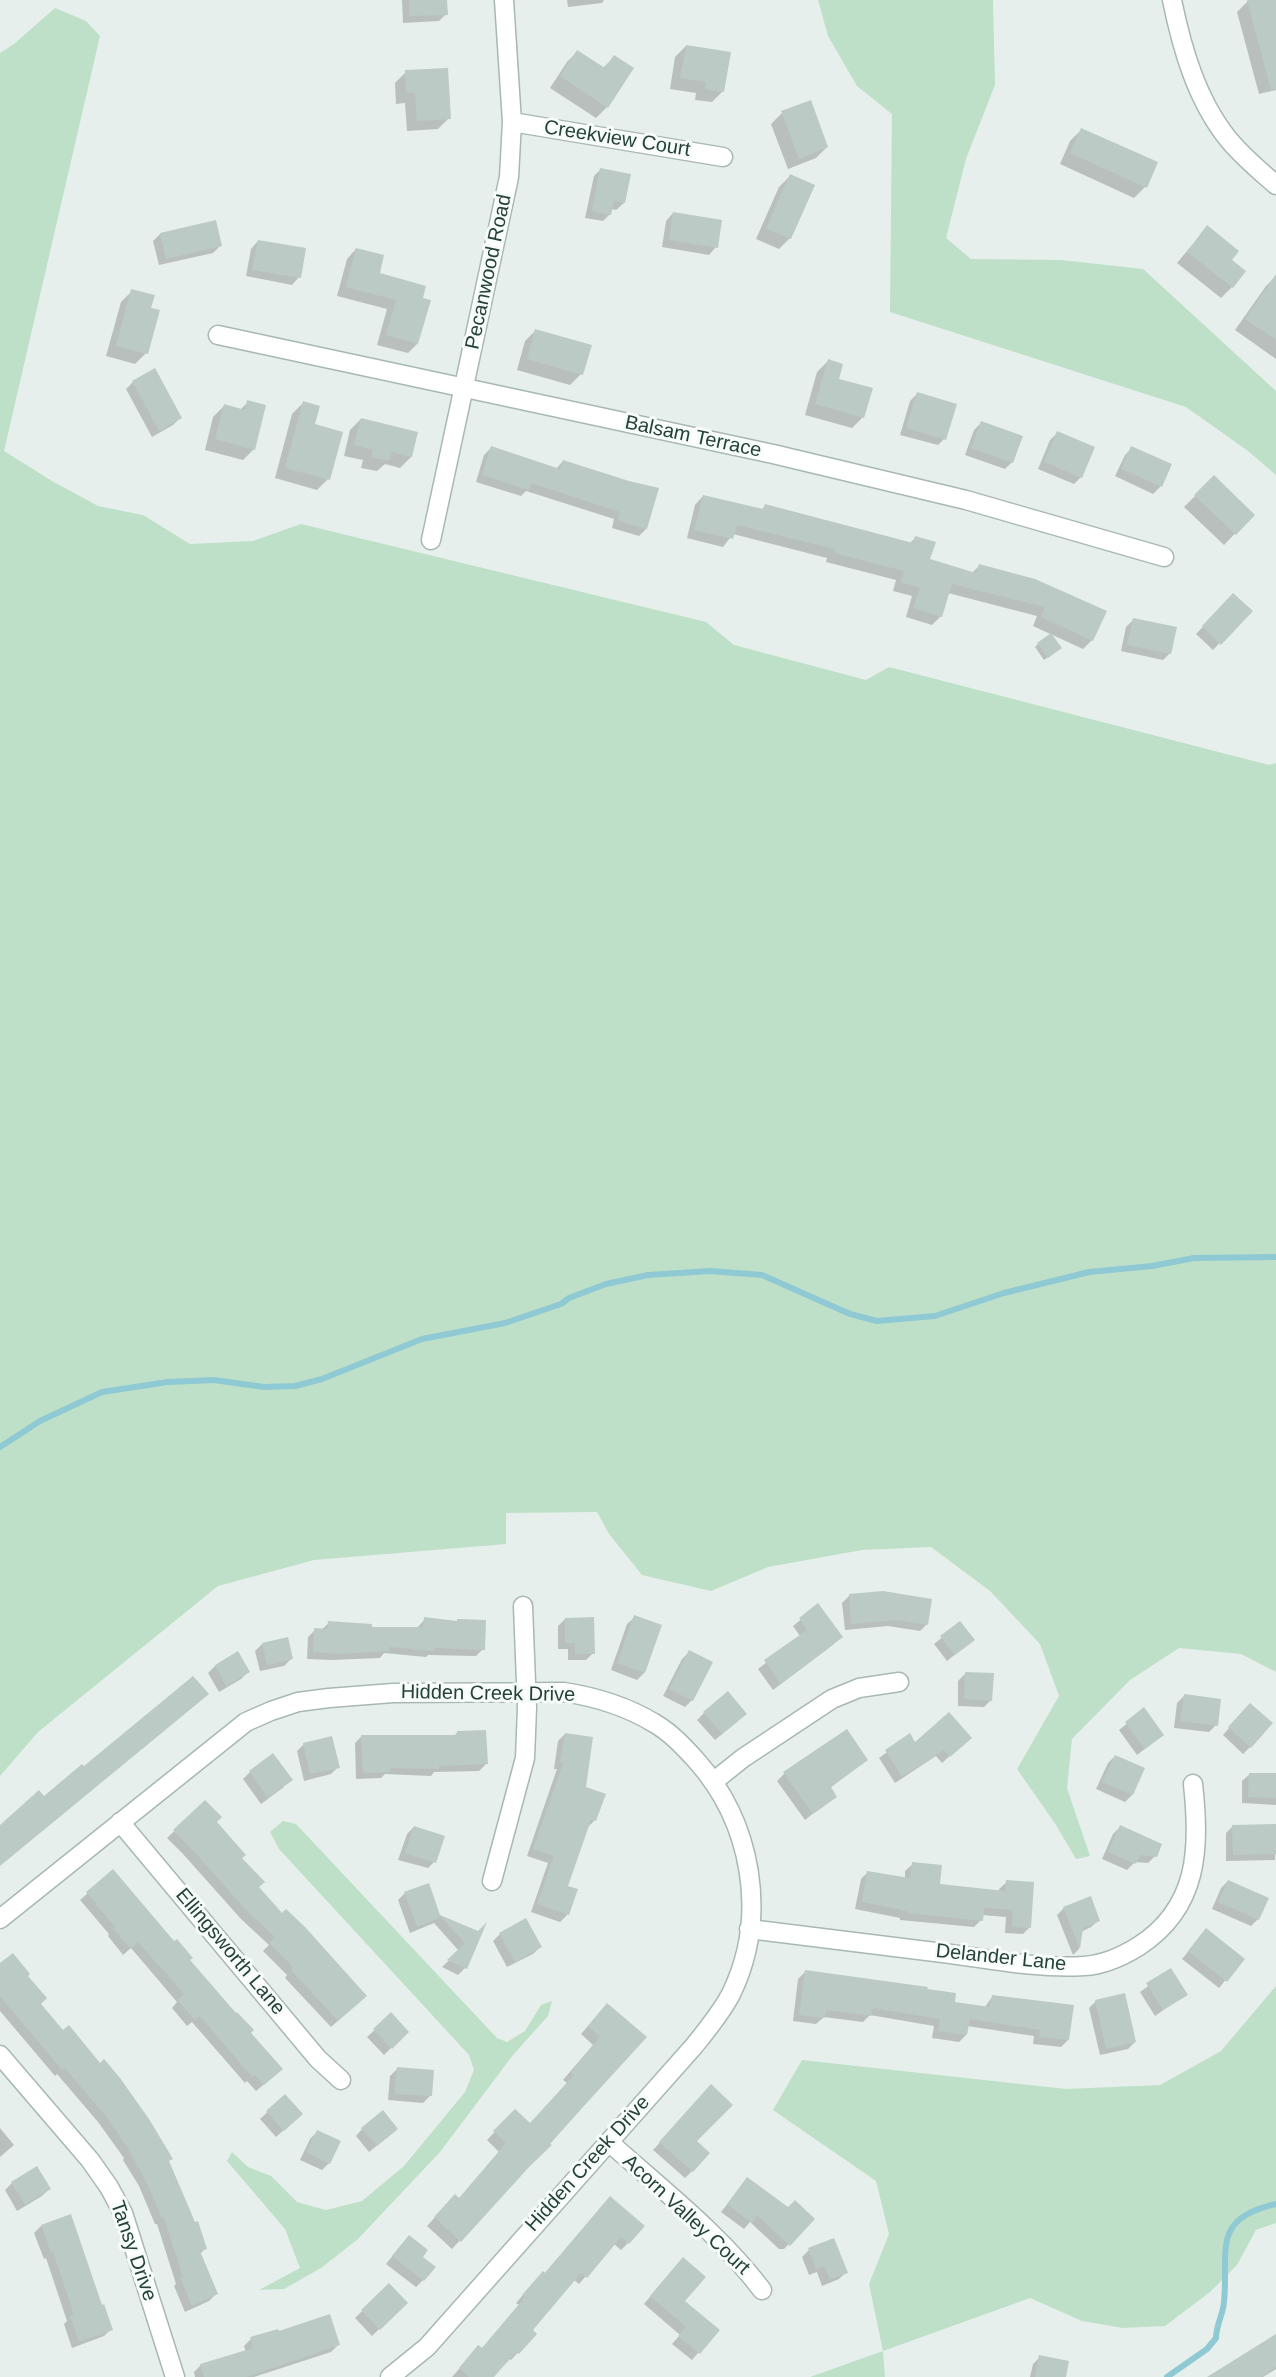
<!DOCTYPE html>
<html>
<head>
<meta charset="utf-8">
<style>
  body { margin:0 }
  canvas { display:block; background:#e6efeb }
</style>
</head>
<body>
<canvas width="1276" height="2377"></canvas>
<script>
const ctx = document.querySelector('canvas').getContext('2d');
ctx.lineJoin = 'round';
function fillPath(path, color) {
  ctx.fillStyle = color;
  ctx.fill(path, 'evenodd');
}
function trace(path, color, width, dash) {
  ctx.strokeStyle = color;
  ctx.lineWidth = width;
  ctx.lineCap = dash ? 'butt' : 'round';
  ctx.setLineDash(dash || []);
  ctx.stroke(path);
}
function label(font, color, halo, rows, align = 'center') {
  ctx.font = font + ' Arial,sans-serif';
  ctx.lineWidth = 6;
  ctx.setLineDash([]);
  ctx.textBaseline = 'middle';
  ctx.strokeStyle = halo;
  ctx.fillStyle = color;
  for (const [text, x, y, turn = 0] of rows) {
    ctx.save();
    ctx.translate(x, y);
    ctx.rotate((+turn || 0) * Math.PI / 180);
    ctx.textAlign = isNaN(turn) ? turn : align;
    if (halo) ctx.strokeText(text, 0, 0);
    ctx.fillText(text, 0, 0);
    ctx.restore();
  }
}
const green = new Path2D(`
  M818,0H993L995,85L966,159L946,238L971,259L1061,260L1143,269L1276,391V475L1248,451L1186,407L890,312L892,114L857,86L828,36Z
  M55,8L86,21L100,36L4,451L52,481L98,506L143,515L190,544L253,541L301,524L706,622L734,645L866,680L889,667L1269,765L1276,763V1672L1241,1654L1179,1648L1130,1680L1072,1739L1067,1788L1090,1856L1076,1859L1056,1825L1017,1769L1059,1696L1040,1644L990,1591L931,1547L862,1550L768,1567L711,1591L642,1575L609,1534L597,1512L506,1513V1544L314,1560L218,1586L38,1732L0,1776V53L14,44Z
  M283,1821L296,1824L497,2038L507,2042L525,2031L541,2005L552,2001L548,2016L513,2055L440,2152L358,2239L321,2268L284,2289L259,2290L300,2268L285,2229L227,2161L232,2152L248,2167L271,2176L297,2202L326,2210L362,2201L404,2166L465,2092L474,2070L469,2055L279,1849L270,1832Z
  M1276,1986V2223L1256,2230L1237,2265L1210,2292L1165,2326L1123,2328L1082,2321L1030,2298L883,2351L885,2377H810L883,2351L869,2284L889,2234L876,2181L773,2110L802,2060L1066,2089L1160,2085L1221,2051Z`);
const shadow = new Path2D(`
  M402,0H446V14L439,21L403,23Z
  M567,0H604L602,3L568,7Z
  M1254,0H1276V90L1259,94L1237,12L1248,1Z
  M686,46L723,91L712,102L695,100L696,93L670,89L675,57Z
  M577,52L603,68L614,57L607,107L596,118L550,88L567,62Z
  M406,72L449,118L438,129L407,131L405,103L396,104L395,83Z
  M810,102L827,147L816,158L788,169L771,124L782,113Z
  M1081,130L1145,187L1134,198L1060,164L1070,141Z
  M601,169L624,203L616,210L611,209L610,214L603,221L585,218L594,176Z
  M790,176V238L779,249L756,239L779,187Z
  M673,213L716,247L709,255L662,247L666,221Z
  M1207,227L1230,261L1232,287L1221,298L1177,263Z
  M160,234L220,246L213,253L159,265L153,241Z
  M258,241L299,277L292,285L246,276L251,249Z
  M356,249L378,274L421,299L417,344L408,353L377,345L387,309L337,296L347,259Z
  M1276,276V359L1235,330L1266,286Z
  M132,291L149,309L146,353L135,364L106,356L121,302Z
  M536,330L581,374L570,385L517,370L525,341Z
  M828,361L837,380L863,417L852,428L805,415L817,372Z
  M133,382L180,418L173,425L152,437L126,389Z
  M917,394L945,438L938,445L900,435L910,401Z
  M248,402L254,449L243,460L205,450L213,417L224,406L240,410Z
  M303,403L313,426L328,479L317,490L275,478L292,414Z
  M361,419L411,457L400,468L385,464L377,471L361,468L363,460L344,456L350,430Z
  M981,423L1012,462L1005,469L965,455L974,430Z
  M1057,433L1081,477L1074,484L1038,469L1050,440Z
  M491,448L556,469L563,461L646,529L639,536L612,528L614,519L526,491L521,496L476,482L484,455Z
  M1132,448L1170,465L1160,487L1153,494L1115,476L1125,455Z
  M1214,477L1253,515L1224,545L1184,507Z
  M703,496L761,510L765,506L909,544L915,538L929,560L971,574L979,566L1034,580L1092,640L1083,649L1033,626L1037,616L948,593L941,616L932,625L906,617L912,596L893,591L896,580L826,562L827,558L733,534L723,547L687,538L695,505Z
  M1233,595L1250,611L1213,650L1196,634Z
  M1133,620L1170,653L1163,660L1121,651L1126,627Z
  M1038,644L1057,651L1044,660L1035,647Z
  M849,1596L927,1624L920,1631L888,1626L845,1630L842,1603Z
  M818,1606L834,1644L773,1690L758,1669L800,1636L793,1626Z
  M635,1617L644,1673L637,1680L611,1670L627,1624Z
  M425,1619L483,1649L476,1656L428,1655L426,1657L384,1653L380,1658L331,1660L307,1659L308,1637L315,1630H321L329,1623L371,1628H417Z
  M565,1619L593,1653L586,1660H568V1649H558V1626Z
  M960,1623L973,1640L947,1661L934,1644Z
  M262,1644L291,1659L284,1666L260,1671L255,1651Z
  M689,1652L692,1700L685,1707L663,1696L682,1659Z
  M215,1666L248,1672L241,1679L219,1692L208,1673Z
  M965,1674L991,1700L984,1707L958,1706V1681Z
  M1184,1696L1216,1725L1209,1732L1174,1728L1177,1703Z
  M1144,1710L1155,1741L1137,1755L1119,1730Z
  M1243,1712L1250,1747L1243,1754L1223,1735Z
  M704,1713L738,1721L715,1740L697,1720Z
  M457,1733L486,1764L479,1771L434,1772L431,1776L385,1774L381,1778L356,1779L355,1743L362,1736L453,1737Z
  M565,1734L594,1821L587,1828L566,1887L576,1890L567,1915L560,1922L531,1912L548,1863L527,1856L557,1769H554L558,1741Z
  M910,1735L915,1744H963L942,1763L936,1756L895,1783L879,1758Z
  M304,1744L338,1767L331,1774L304,1781L297,1751Z
  M1115,1756L1143,1769L1132,1795L1125,1802L1096,1789L1108,1763Z
  M866,1760L830,1788L835,1796L805,1820L777,1781L784,1774Z
  M250,1772L284,1787L261,1804L243,1779Z
  M1250,1774L1276,1775V1805L1242,1803V1781Z
  M205,1802L215,1822L257,1887L358,2003L331,2027L285,1978L287,1975L263,1951L269,1945L241,1919L183,1854L167,1838Z
  M1276,1825L1275,1860L1226,1861V1833L1233,1826Z
  M414,1827L435,1861L428,1868L398,1860L407,1834Z
  M1120,1827L1155,1856L1148,1863L1135,1862L1127,1870L1102,1859L1113,1834Z
  M913,1864L938,1885L999,1892V1889L1007,1882L1030,1927L1023,1934L1005,1933L1006,1917L982,1915L981,1920L974,1927L900,1920V1918L855,1909L861,1879L868,1872L905,1879V1871Z
  M113,1871L188,1960L274,2076L256,2091L247,2081L245,2083L192,2022L187,2026L172,2008L177,2002L131,1948L123,1955L108,1936L109,1934L80,1900Z
  M1228,1881L1258,1919L1251,1926L1212,1909L1221,1888Z
  M405,1893L439,1916L478,1933L465,1968L458,1975L442,1967L459,1951L434,1923L410,1933L398,1900Z
  M1064,1908L1099,1920L1091,1927L1081,1932L1079,1949L1073,1955L1057,1915Z
  M1206,1930L1243,1959L1219,1988L1182,1959Z
  M500,1934L540,1947L533,1954L507,1967L493,1941Z
  M0,1964L26,1976L39,2004L167,2161L205,2249L200,2254L216,2294L209,2301L185,2312L174,2286L176,2284L157,2224H155L139,2186L123,2160L124,2158L98,2122L57,2074L55,2076L0,2011Z
  M1171,1970L1186,1994L1155,2016L1140,1992Z
  M805,1972L926,1990L953,2003L985,2007L992,1997L1068,2040L1061,2047L1033,2044L1034,2036L967,2026L966,2035L959,2042L932,2038L934,2026L870,2015L863,2022L824,2017L816,2024L793,2021L798,1979Z
  M1096,2001L1135,2042L1128,2049L1100,2055L1089,2008Z
  M600,2012L645,2037L452,2249L427,2226L447,2204L458,2200L499,2152L487,2140L515,2111L529,2125L567,2083L563,2080L593,2045L581,2034Z
  M389,2017L407,2032L384,2055L367,2037Z
  M397,2069L430,2096L423,2103L388,2100L390,2076Z
  M705,2093L695,2141L692,2171L685,2178L653,2150Z
  M285,2096L294,2121L276,2137L260,2119Z
  M0,2128L14,2145L0,2157Z
  M362,2129L389,2136L369,2152L356,2136Z
  M317,2132L329,2163L322,2170L300,2160L310,2139Z
  M747,2179L788,2209L813,2219L784,2249H779L750,2222L744,2229L721,2212Z
  M12,2183L49,2189L42,2196L17,2211L5,2190Z
  M603,2205L628,2243L621,2250L614,2244L579,2284L573,2279L531,2330L535,2334L511,2360L508,2358L492,2377H452L472,2354L482,2349L519,2305L516,2303L536,2280L544,2274Z
  M70,2216L101,2306L111,2329L104,2336L72,2348L64,2324L67,2321L46,2258L44,2259L34,2233L41,2226Z
  M402,2244L421,2257L423,2280L416,2287L386,2264Z
  M809,2250L846,2272L839,2279L822,2286L817,2272L809,2275L802,2257Z
  M676,2266L683,2301L718,2330L692,2360L672,2344L680,2335L644,2304Z
  M389,2285L406,2303L372,2336L355,2318Z
  M1276,2336V2369L1263,2377H1210Z
  M251,2339L338,2345L331,2352L254,2377H195L194,2372L201,2365L246,2352L244,2346Z
  M1040,2357L1064,2377H1030L1033,2364Z`);
const stream = new Path2D(`
  M0,1447L40,1421L102,1392L168,1382L214,1380L264,1387L295,1386L322,1379L422,1339L505,1323L561,1304L569,1298L606,1284L648,1275L710,1271L762,1275L850,1314L877,1321L935,1316L1004,1293L1089,1272L1152,1266L1194,1258L1276,1257
  M1167,2377L1207,2349L1216,2338C1216,2325 1223,2315 1224,2302C1229,2251 1210,2219 1276,2204`);
const building = new Path2D(`
  M409,0H447L448,15L409,16Z
  M1247,0H1276V89L1271,90Z
  M686,45L731,52L724,92L705,89L706,82L680,78Z
  M577,50L605,68L614,55L634,68L608,108L560,76Z
  M448,68L451,119L417,121L415,93H406L405,70Z
  M811,100L828,147L799,159L781,111Z
  M1081,128L1158,162L1147,188L1070,153Z
  M600,168L631,174L625,203L614,201L611,215L592,211Z
  M790,174L815,185L791,239L766,228Z
  M673,212L722,220L718,248L669,240Z
  M216,220L222,246L166,259L160,233Z
  M1207,225L1239,251L1232,260L1246,271L1233,288L1187,252Z
  M258,240L306,248L301,278L252,270Z
  M356,248L384,255L380,273L426,286L423,298L431,300L418,344L386,335L396,300L346,287Z
  M1276,274V340L1245,319Z
  M131,289L155,295L151,308L160,310L148,354L116,346Z
  M535,329L592,345L583,375L527,359Z
  M828,359L843,364L839,379L873,388L864,418L815,404Z
  M155,368L182,418L159,431L132,381Z
  M917,392L957,404L946,440L906,428Z
  M247,400L266,405L255,450L215,439L224,404L245,410Z
  M303,401L320,406L315,424L343,432L330,480L285,468Z
  M361,418L418,432L412,457L392,452L389,461L371,457L373,450L354,445Z
  M981,421L1023,436L1013,463L971,448Z
  M1057,431L1095,447L1082,478L1044,462Z
  M491,446L560,469L563,460L629,481L659,488L647,529L618,521L620,512L531,483L529,490L482,475Z
  M1131,446L1172,464L1162,487L1121,469Z
  M1214,475L1255,515L1236,535L1194,495Z
  M703,495L763,509L765,504L913,543L915,536L936,542L930,559L976,573L979,564L1035,579L1107,611L1093,641L1041,617L1045,607L952,584L942,617L913,608L920,588L901,582L904,571L834,553L835,549L737,525L733,539L694,530Z
  M1233,593L1253,611L1221,645L1202,626Z
  M1133,618L1177,627L1171,654L1127,645Z
  M1051,633L1062,648L1048,658L1037,643Z
  M883,1591L932,1599L928,1625L896,1620L851,1624L849,1594Z
  M818,1603L843,1637L781,1684L764,1660L807,1630L799,1618Z
  M634,1615L662,1625L645,1673L617,1663Z
  M424,1617L457,1621V1619L486,1620L485,1650L435,1648L434,1651L389,1647V1651L339,1654L313,1652L314,1628L327,1629L328,1621L372,1624V1627H423Z
  M594,1617L595,1654H575V1643H565V1618Z
  M960,1621L975,1640L955,1655L940,1636Z
  M288,1637L293,1659L267,1665L262,1643Z
  M689,1650L713,1662L693,1701L669,1689Z
  M238,1651L250,1672L226,1686L215,1665Z
  M965,1672L994,1673L992,1701L964,1699Z
  M193,1676L209,1694L0,1866V1825L39,1790L44,1796L82,1764L84,1766Z
  M728,1691L747,1714L722,1734L703,1712Z
  M1184,1694L1221,1699L1218,1726L1180,1721Z
  M1250,1703L1273,1723L1251,1748L1228,1727Z
  M1144,1707L1164,1735L1145,1749L1125,1722Z
  M949,1712L972,1738L950,1757L944,1750L902,1777L885,1750L910,1733L915,1742Z
  M847,1729L868,1760L831,1787L837,1797L813,1814L783,1772Z
  M486,1730L488,1764L439,1766V1769L390,1768V1772L363,1773L361,1735H457V1731Z
  M565,1733L593,1737L586,1787L606,1794L596,1821L591,1820L568,1886L578,1889L569,1915L537,1904L554,1856L533,1849L563,1763L560,1762Z
  M332,1736L340,1768L310,1774L303,1743Z
  M273,1753L293,1780L268,1798L249,1771Z
  M1115,1755L1145,1768L1133,1795L1102,1782Z
  M1249,1773H1276V1798L1248,1797Z
  M205,1800L222,1817L217,1822L246,1855L242,1858L265,1882L259,1887L282,1913L286,1909L305,1927L367,1996L338,2021L291,1970L293,1967L269,1943L275,1937L248,1912L190,1847L173,1830Z
  M1276,1824V1854L1233,1855L1232,1825Z
  M1120,1825L1162,1844L1157,1857L1140,1855L1136,1864L1108,1852Z
  M414,1826L445,1836L436,1863L405,1853Z
  M912,1862L942,1865L940,1884L1005,1891L1006,1880L1034,1882L1031,1928L1012,1927L1013,1910L984,1908L983,1921L907,1913V1911L862,1902L867,1871L910,1878Z
  M113,1869L174,1941L177,1939L193,1958L190,1960L236,2013L237,2012L254,2030L251,2033L283,2069L264,2085L255,2075L252,2077L200,2016L195,2020L177,2000L184,1994L138,1942L131,1949L113,1928L115,1927L86,1892Z
  M1228,1880L1269,1898L1259,1920L1218,1902Z
  M429,1883L440,1915L478,1931L487,1922L467,1969L447,1960L465,1943L441,1917L417,1927L404,1892Z
  M1091,1896L1100,1921L1083,1928L1080,1949L1063,1907Z
  M526,1918L542,1947L515,1962L499,1933Z
  M1206,1928L1245,1959L1227,1982L1188,1951Z
  M13,1953L30,1974L28,1976L47,1998L41,2004L63,2030L69,2025L100,2063L104,2059L120,2078L149,2119L173,2159L169,2161L195,2222L198,2221L207,2249L200,2251L218,2294L192,2306L180,2278L183,2277L164,2218H162L145,2179L129,2151H130L105,2115L65,2068L62,2070L0,1996V1963Z
  M1171,1968L1188,1995L1163,2010L1146,1983Z
  M805,1970L928,1987L927,1989L956,1993L955,2002L990,2007L992,1995L1074,2005L1069,2040L1039,2037L1040,2030L970,2019L967,2035L938,2031L940,2019L873,2008L871,2016L826,2010L825,2018L799,2015Z
  M1125,1993L1136,2042L1106,2049L1095,2000Z
  M607,2003L647,2037L583,2107L550,2144L552,2145L530,2166L461,2242L434,2217L455,2194L459,2198L506,2143L493,2131L515,2109L530,2123L574,2075L570,2072L600,2037L588,2026Z
  M391,2012L409,2032L392,2049L373,2029Z
  M397,2067L434,2070L432,2096L394,2094Z
  M711,2084L733,2105L697,2141L710,2153L693,2172L659,2142Z
  M285,2094L303,2114L284,2131L266,2111Z
  M383,2110L398,2129L377,2146L361,2128Z
  M317,2130L341,2141L330,2164L306,2152Z
  M37,2166L51,2189L25,2205L11,2182Z
  M747,2177L788,2207L795,2200L815,2219L790,2246L757,2215L752,2223L727,2204Z
  M610,2196L645,2226L629,2244L621,2237L587,2278L581,2273L533,2330L537,2334L519,2354L516,2352L494,2377H469L459,2368L478,2345L482,2348L525,2297L522,2295L543,2271L545,2273Z
  M71,2214L102,2305L104,2304L113,2330L79,2342L70,2316L74,2315L53,2252L51,2253L41,2225Z
  M409,2235L428,2250L423,2257L436,2267L424,2281L392,2256Z
  M834,2238L848,2273L830,2279L824,2266L816,2269L808,2248Z
  M683,2257L706,2277L685,2301L720,2330L700,2354L678,2336L686,2327L650,2296Z
  M389,2283L408,2303L380,2330L361,2310Z
  M330,2314L340,2345L246,2377H204L200,2364L253,2348L250,2337L278,2329L279,2331Z
  M1276,2334V2367L1261,2377H1207Z
  M1039,2355L1069,2361L1066,2377H1035Z`);
const street = new Path2D(`
  M1172,0C1182,49 1197,101 1229,140C1243,157 1260,171 1276,185
  M512,122L723,157
  M218,335L773,454L966,500L1164,557
  M431,540L509,177L512,122L504,0
  M713,1782L743,1758L832,1699L859,1688L899,1682
  M120,1822L318,2059L341,2080
  M492,1881L525,1758L527,1708L523,1606
  M0,1919L246,1722L271,1711L298,1702L329,1698L393,1693L564,1692C596,1697 626,1706 654,1723C670,1732 683,1746 695,1759C752,1822 769,1916 731,1994C721,2013 707,2030 694,2046L427,2347L390,2377
  M749,1929C814,1937 879,1945 943,1953C989,1959 1038,1969 1084,1966C1103,1965 1123,1956 1139,1946C1199,1907 1200,1848 1193,1784
  M0,2055L90,2160L109,2187L123,2213L175,2377
  M609,2142C661,2189 719,2233 762,2290`);
const streetNames = [
  ["Creekview Court",617,139,9],
  ["Pecanwood Road",489,272,-78],
  ["Balsam Terrace",693,437,12],
  ["Hidden Creek Drive",488,1694,1],
  ["Ellingsworth Lane",230,1952,50],
  ["Delander Lane",1001,1958,6],
  ["Hidden Creek Drive",588,2164,-48],
  ["Acorn Valley Court",686,2215,43],
  ["Tansy Drive",133,2251,71]
];
fillPath(green, '#bfe0c8');
fillPath(shadow, '#0003');
trace(stream, '#8ec9d4', 6);
fillPath(building, '#bbcac4');
trace(street, '#a8b8b2', 21);
trace(street, '#fff', 18);
label('20px', '#24423a', '#f7fbf9', streetNames);
</script>
</body>
</html>
